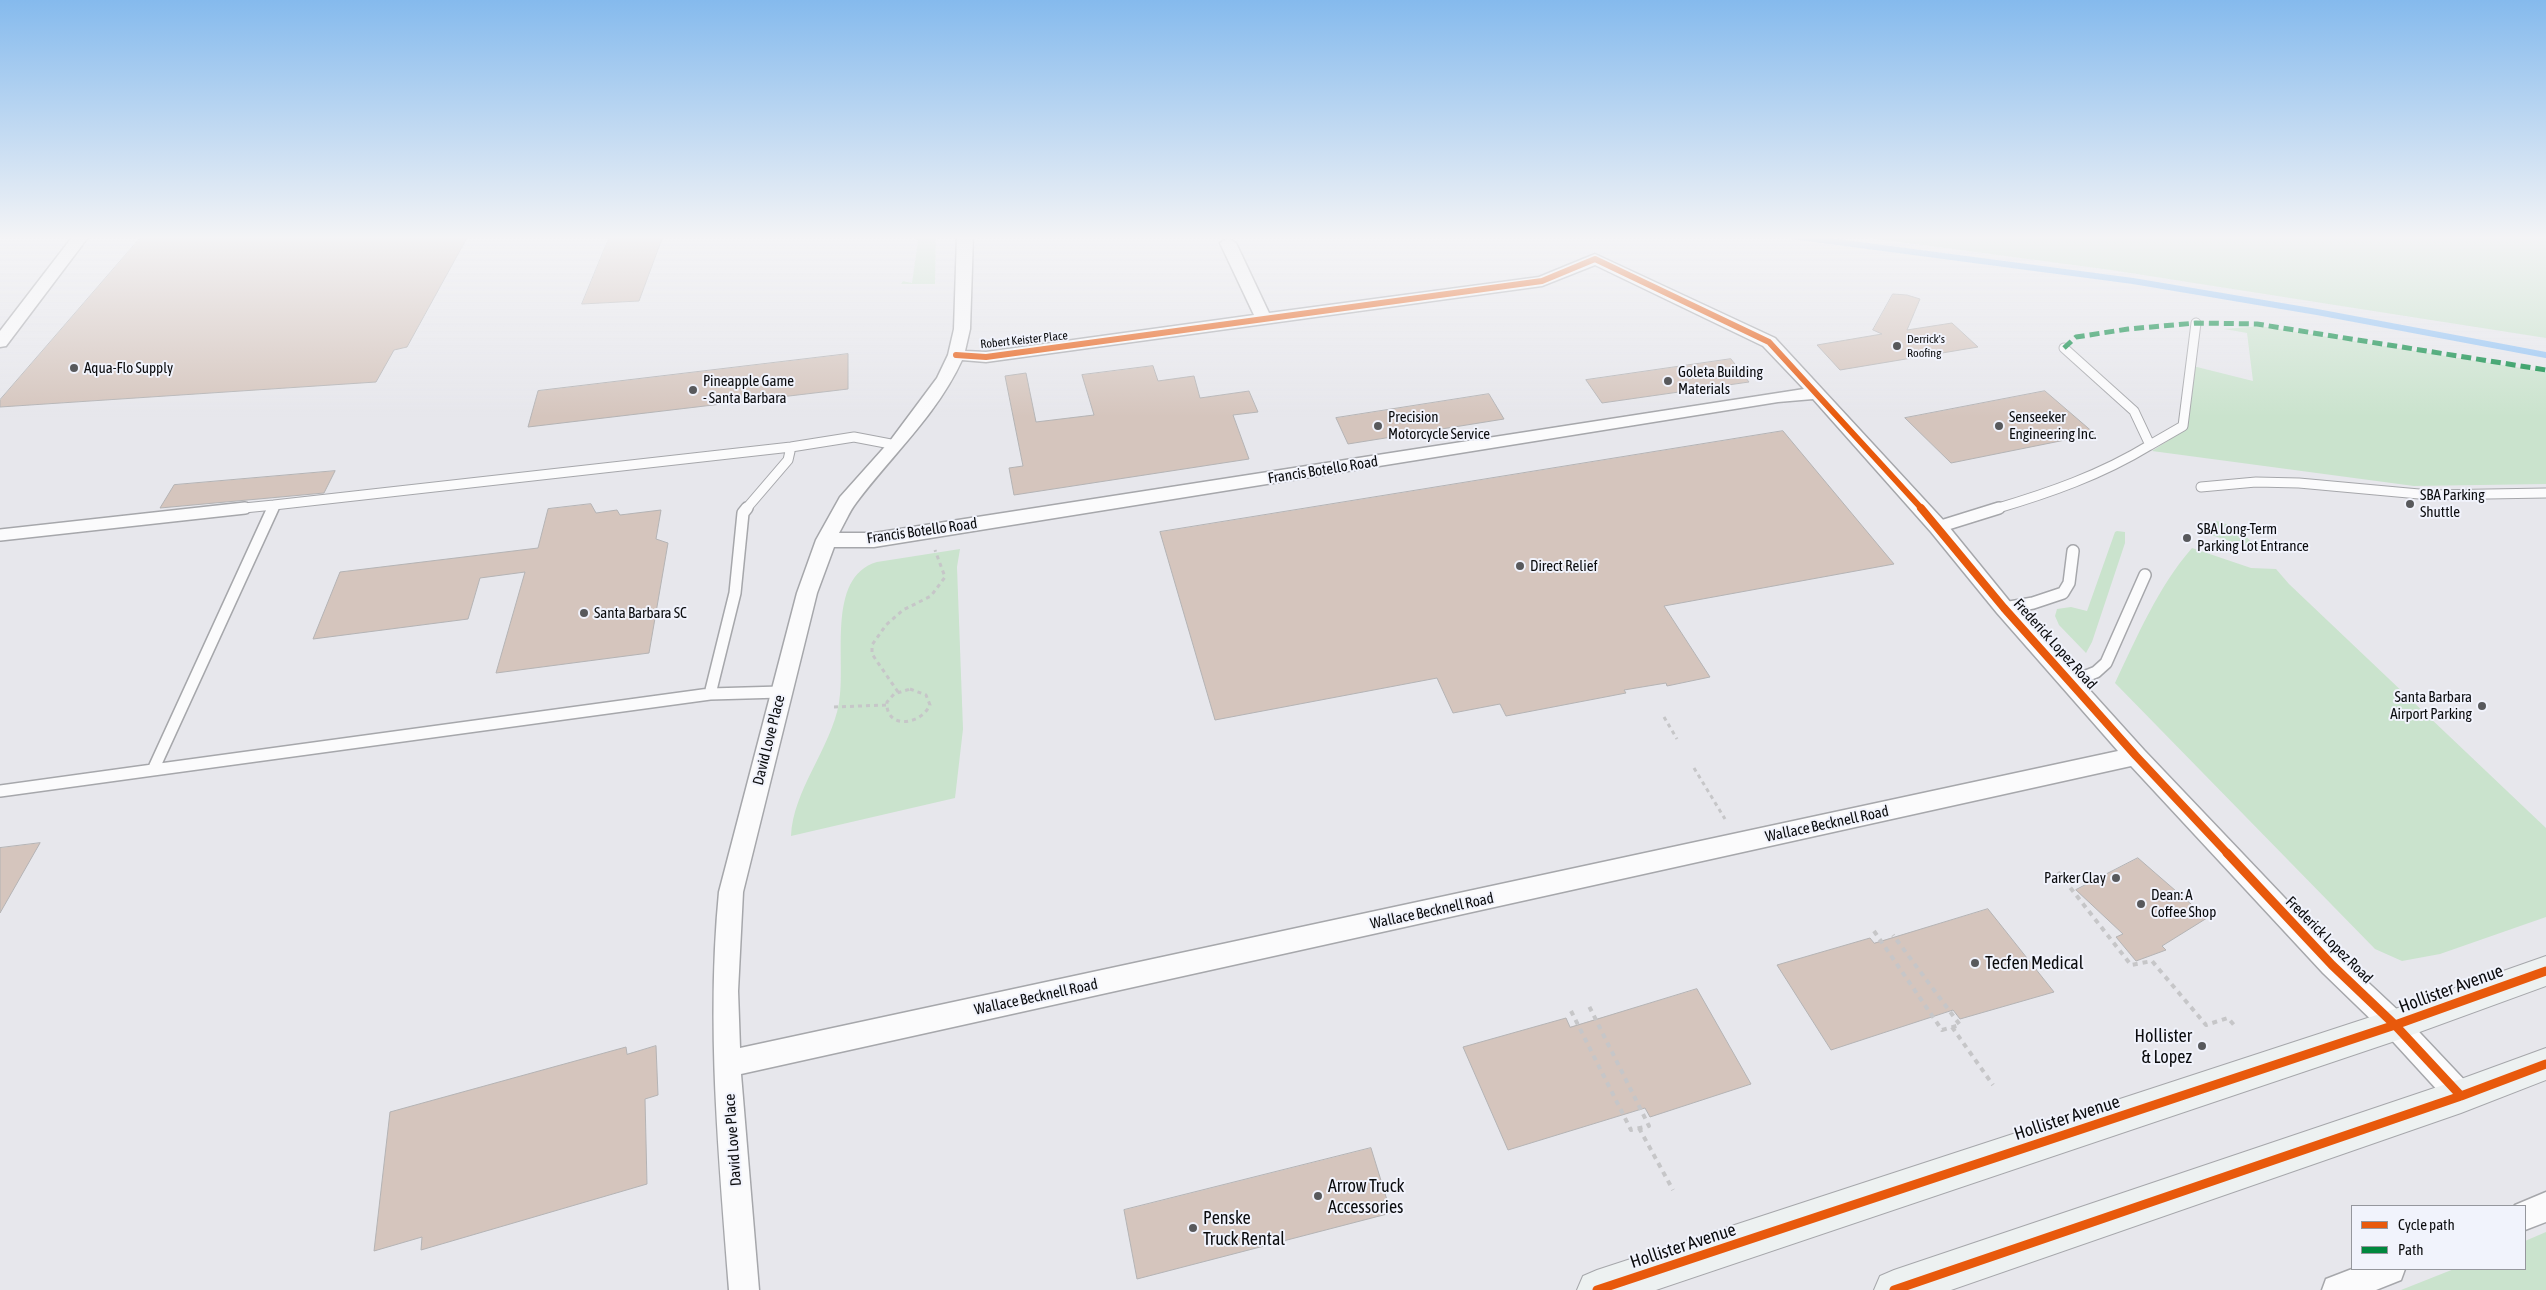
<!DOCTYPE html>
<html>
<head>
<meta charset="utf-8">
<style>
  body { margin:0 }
  #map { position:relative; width:2546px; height:1290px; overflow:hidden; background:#e7e7ec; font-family:"Asap Condensed",sans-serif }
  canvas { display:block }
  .legend { position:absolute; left:2351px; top:1205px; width:175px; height:65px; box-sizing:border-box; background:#f1f3fc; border:1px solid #95979d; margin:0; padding:6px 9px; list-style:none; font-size:15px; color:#0b0c0e }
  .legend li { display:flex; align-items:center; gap:10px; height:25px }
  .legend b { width:25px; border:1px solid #95979d }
</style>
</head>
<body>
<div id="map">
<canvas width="2546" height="1290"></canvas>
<ul class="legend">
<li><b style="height:6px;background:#e8590c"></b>Cycle path</li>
<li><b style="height:6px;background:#00873e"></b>Path</li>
</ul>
</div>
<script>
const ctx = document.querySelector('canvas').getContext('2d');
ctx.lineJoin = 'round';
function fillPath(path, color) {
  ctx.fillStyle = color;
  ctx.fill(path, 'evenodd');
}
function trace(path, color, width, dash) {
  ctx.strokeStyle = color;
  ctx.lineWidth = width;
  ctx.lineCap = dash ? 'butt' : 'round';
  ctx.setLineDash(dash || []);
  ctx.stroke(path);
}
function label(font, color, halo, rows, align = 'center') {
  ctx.font = font + ' "Asap Condensed",sans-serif';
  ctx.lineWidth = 4;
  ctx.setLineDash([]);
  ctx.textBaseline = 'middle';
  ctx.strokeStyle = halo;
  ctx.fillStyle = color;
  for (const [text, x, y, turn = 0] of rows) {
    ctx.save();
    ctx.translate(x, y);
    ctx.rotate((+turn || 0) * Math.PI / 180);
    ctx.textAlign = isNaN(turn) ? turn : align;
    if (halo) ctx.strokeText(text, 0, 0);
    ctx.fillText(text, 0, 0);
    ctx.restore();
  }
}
const green = new Path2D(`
  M906,236H936L935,284H901L903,281L912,283L918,240Z
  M1854,236H2546V338L2111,270Z
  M2260,326L2546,372V484L2414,486L2152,451L2186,429L2193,366L2253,381L2247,333L2224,329Z
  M2217,521L2238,528L2260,551L2202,532L2205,524Z
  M2117,531L2125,532V543L2092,642L2086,653L2059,625L2055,616L2057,609L2071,607L2087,611L2115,532Z
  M2192,548L2251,568L2276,569L2289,584L2546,828V917L2440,954L2402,961L2375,949L2115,683C2137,637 2158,587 2192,548Z
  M960,549L957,567L963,729L955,798L791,836C793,790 831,748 839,703C847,662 825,577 877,562Z
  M2546,1232V1290H2401L2454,1269H2525V1241Z`);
const stream = new Path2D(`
  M1792,236L2133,281L2317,312L2546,355`);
const building = new Path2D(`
  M142,236H468L407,347L394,350L376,382L0,407V400Z
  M610,236H663L639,301L582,304Z
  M1893,294L1907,295L1920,299L1907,330L1952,323L1978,347L1840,370L1817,345L1882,334L1873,330Z
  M848,354V389L528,427L538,391Z
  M1731,359L1749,382L1602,403L1586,380Z
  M1153,366L1158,381L1194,376L1200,398L1249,391L1258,412L1233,415L1249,459L1014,495L1009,468L1023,466L1005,376L1026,373L1036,422L1094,415L1082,375Z
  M2045,391L2095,434L1951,463L1905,418Z
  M1489,394L1504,419L1348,444L1336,418Z
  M1783,431L1894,564L1664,606L1710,677L1667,686L1666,683L1624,690L1626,693L1506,716L1500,704L1453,713L1437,678L1215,720L1160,532Z
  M335,471L324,493L160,508L174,485Z
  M591,504L596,513L617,510L620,515L661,510L656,539L668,543L649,653L496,673L525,572L480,578L468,619L313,639L340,572L538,548L548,509Z
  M40,843L0,913V848Z
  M2138,858L2207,918L2162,946L2166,950L2136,961L2116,937L2123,934L2076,890Z
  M1988,909L2054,992L1960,1019L1953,1010L1831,1050L1777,965L1870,938L1874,943Z
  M1697,989L1751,1084L1650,1117L1645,1108L1508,1150L1463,1047L1566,1018L1570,1027Z
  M656,1046L658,1095L645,1099L647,1184L421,1250L422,1237L374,1251L390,1112L626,1047L627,1054Z
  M1371,1148L1391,1213L1137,1279L1124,1210Z`);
const pathFar1 = new Path2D(`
  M910,689L926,695L930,705C920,726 885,729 887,702L894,694Z
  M898,692L872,654V645L886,625L903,610L931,596L945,577L935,550
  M834,707L886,705
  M1664,717L1677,739
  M1694,768L1725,819`);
const path = new Path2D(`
  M2058,872L2131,965L2152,961L2206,1025L2228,1018L2234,1025
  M1874,931L1942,1030L1960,1025L1893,935
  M1571,1011L1631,1130L1649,1126L1589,1006
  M1952,1027L1993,1085
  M1639,1128L1673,1190`);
const laneFar1 = new Path2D(`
  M2150,445L2183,426L2196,323
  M2201,487L2256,482L2299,483L2430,495L2546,493
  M234,509L274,505
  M272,509L274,505L791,447L854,437L896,445
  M746,509L788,460L791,447
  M1995,509C2049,493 2101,475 2150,445L2134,411L2064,348`);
const lane = new Path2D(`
  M273,508L153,770L710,694L781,692
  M1938,527L1999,508
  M0,535L245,508
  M2004,608L2033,603L2063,593L2069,583L2073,551
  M2071,682L2096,672L2106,663L2145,575
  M710,694L735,593L743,513L747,508
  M0,791L153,770`);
const street = new Path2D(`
  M73,236H89L6,346L0,347V331Z
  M957,236H973L970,329L965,351L986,352L1254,315L1220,243L1228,238L1236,243L1269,313L1539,277L1595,254L1775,338L1945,522L2011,603L2144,750L2341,957L2404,1016L2471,1087L2475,1096L2471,1105L2461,1109L2451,1105L2386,1034L2323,973L2131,766L741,1074L759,1290H729C719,1157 706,1025 719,892L797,593L816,540L840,497L890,441L937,378L948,355L954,329ZM1595,265L1763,346L1804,389L874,533H839C845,523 849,512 856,503C891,456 937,415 962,360L986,362L1542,286ZM1813,399L1931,532L1997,613L2118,751L740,1048L738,991L743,892L817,593L834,547H874L1778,402Z
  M2546,1192V1222L2525,1230V1206H2514L2515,1205Z
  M2352,1269H2405L2401,1280L2376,1290H2322L2326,1279Z`);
const secondary = new Path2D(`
  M2546,956V986L2395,1041L1656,1290H1577L1583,1276L1597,1270L2395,1009Z
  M2546,1048V1080L2461,1113L1951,1290H1874L1880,1276L1894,1270L2461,1079Z`);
const quiet = new Path2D(`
  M2064,348L2076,337L2128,329L2196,323L2257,324L2546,370`);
const cyclewayFar2 = new Path2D(`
  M956,355L986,357L1542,281L1595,259L1769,342L1922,509`);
const cyclewayFar1 = new Path2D(`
  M1921,508L2004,608L2136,756L2228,854`);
const cycleway = new Path2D(`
  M2227,853L2332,965L2395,1025L2461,1096
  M1597,1290L2395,1025L2546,971
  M1894,1290L2461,1096L2546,1064`);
const markers = [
  [1897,346,5,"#58595c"],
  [74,368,5,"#58595c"],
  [1668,381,5,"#58595c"],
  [693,390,5,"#58595c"],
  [1378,426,5,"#58595c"],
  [1999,426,5,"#58595c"],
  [2410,504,5,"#58595c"],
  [2187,538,5,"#58595c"],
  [1520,566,5,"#58595c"],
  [584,613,5,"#58595c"],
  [2482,706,5,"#58595c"],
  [2116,878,5,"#58595c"],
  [2141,904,5,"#58595c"],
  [1975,963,5,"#58595c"],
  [2202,1046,5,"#58595c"],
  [1318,1196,5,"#58595c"],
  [1193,1228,5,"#58595c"]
];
const farPoinames = [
  ["Derrick's",1907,339],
  ["Roofing",1907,353]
];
const farStreetnames = [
  ["Robert Keister Place",1024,340,-6]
];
const poiNames = [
  ["Aqua-Flo Supply",84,368],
  ["Goleta Building",1678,372],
  ["Materials",1678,389],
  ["Pineapple Game",703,381],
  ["- Santa Barbara",703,398],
  ["Precision",1388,417],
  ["Motorcycle Service",1388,434],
  ["Senseeker",2009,417],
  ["Engineering Inc.",2009,434],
  ["SBA Parking",2420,495],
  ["Shuttle",2420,512],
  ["SBA Long-Term",2197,529],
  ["Parking Lot Entrance",2197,546],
  ["Direct Relief",1530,566],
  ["Santa Barbara SC",594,613],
  ["Santa Barbara",2472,697,"right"],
  ["Airport Parking",2472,714,"right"],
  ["Parker Clay",2106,878,"right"],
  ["Dean: A",2151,895],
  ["Coffee Shop",2151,912]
];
const streetNames = [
  ["Francis Botello Road",1323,470,-9],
  ["Francis Botello Road",922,531,-8],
  ["Frederick Lopez Road",2055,644,48],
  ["David Love Place",769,740,-76],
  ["Wallace Becknell Road",1827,824,-12],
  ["Wallace Becknell Road",1432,911,-12],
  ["Frederick Lopez Road",2329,940,45],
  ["Wallace Becknell Road",1036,997,-12],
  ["David Love Place",733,1140,-94]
];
const nearPoinames = [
  ["Tecfen Medical",1985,963],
  ["Hollister",2192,1036,"right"],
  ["& Lopez",2192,1057,"right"],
  ["Arrow Truck",1328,1186],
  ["Accessories",1328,1207],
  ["Penske",1203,1218],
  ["Truck Rental",1203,1239]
];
const nearStreetnames = [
  ["Hollister Avenue",2451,989,-20],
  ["Hollister Avenue",2067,1118,-18],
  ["Hollister Avenue",1683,1246,-18]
];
fillPath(green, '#cae3cd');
trace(stream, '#92c3f4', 6);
fillPath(building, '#d5c5bd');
trace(building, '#b4b3b4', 1);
trace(laneFar1, '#a6a7ab', 11);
trace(lane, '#a6a7ab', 14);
trace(street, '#a6a7ab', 3);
trace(secondary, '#a6a7ab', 2);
trace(pathFar1, '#c6c6c8', 3, [4, 4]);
trace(path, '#c6c6c8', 4, [5, 5]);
trace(laneFar1, '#fbfbfc', 9);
trace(lane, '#fbfbfc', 11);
fillPath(street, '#fbfbfc');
fillPath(secondary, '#edf1f1');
trace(quiet, '#00873e', 5, [10, 5]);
trace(cyclewayFar2, '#e8590c', 6);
trace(cyclewayFar1, '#e8590c', 8);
trace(cycleway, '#e8590c', 9);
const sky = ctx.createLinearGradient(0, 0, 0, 417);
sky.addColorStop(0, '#85baed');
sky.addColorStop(0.57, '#f4f4f6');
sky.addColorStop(1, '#f4f4f600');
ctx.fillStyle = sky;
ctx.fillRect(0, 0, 2546, 417);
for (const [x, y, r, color] of markers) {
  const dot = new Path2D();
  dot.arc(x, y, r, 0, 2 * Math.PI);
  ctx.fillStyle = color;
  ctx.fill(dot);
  trace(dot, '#f1f3fc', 2);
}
label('12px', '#0b0c0e', '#f1f3fc', farPoinames, 'left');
label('12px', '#0b0c0e', '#f1f3fc', farStreetnames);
label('15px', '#0b0c0e', '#f1f3fc', poiNames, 'left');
label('15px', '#0b0c0e', '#f1f3fc', streetNames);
label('18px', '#0b0c0e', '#f1f3fc', nearPoinames, 'left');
label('18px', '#0b0c0e', '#f1f3fc', nearStreetnames);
</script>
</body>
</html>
